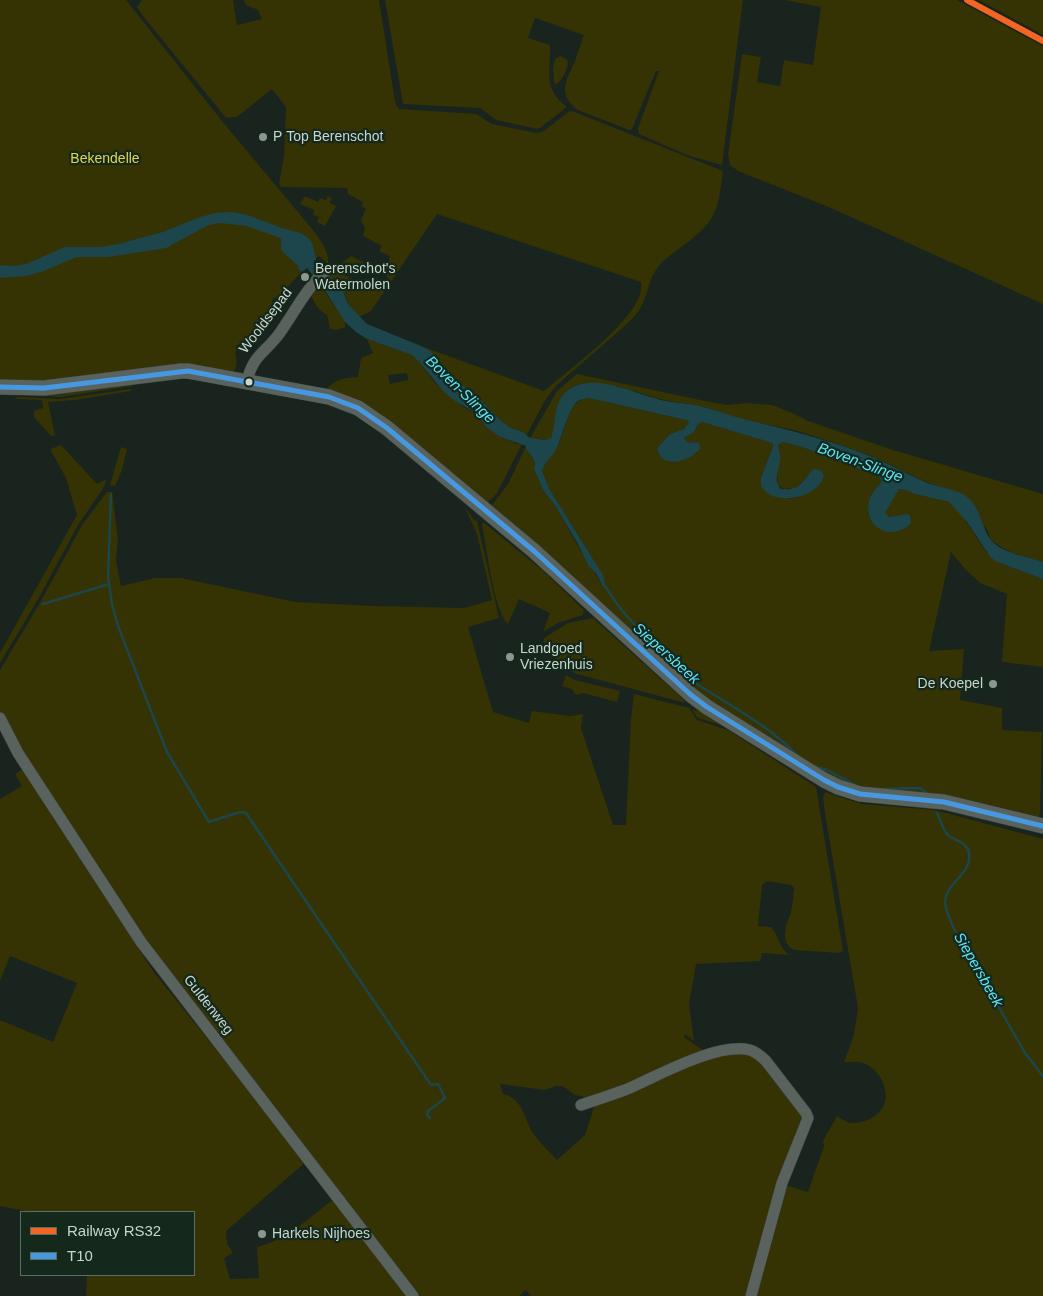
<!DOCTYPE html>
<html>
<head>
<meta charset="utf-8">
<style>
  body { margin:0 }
  #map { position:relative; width:1043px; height:1296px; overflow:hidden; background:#18241d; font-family:Helvetica,sans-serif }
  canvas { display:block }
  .legend { position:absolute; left:20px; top:1211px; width:175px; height:65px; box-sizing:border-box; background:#14281c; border:1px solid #5c6e63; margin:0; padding:6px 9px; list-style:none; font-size:15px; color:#c9d6cd }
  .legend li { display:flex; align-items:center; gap:10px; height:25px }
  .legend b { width:25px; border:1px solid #5c6e63 }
</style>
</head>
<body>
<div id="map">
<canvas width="1043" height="1296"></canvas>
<ul class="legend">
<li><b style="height:6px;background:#f26522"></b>Railway RS32</li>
<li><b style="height:6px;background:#4699e1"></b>T10</li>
</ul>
</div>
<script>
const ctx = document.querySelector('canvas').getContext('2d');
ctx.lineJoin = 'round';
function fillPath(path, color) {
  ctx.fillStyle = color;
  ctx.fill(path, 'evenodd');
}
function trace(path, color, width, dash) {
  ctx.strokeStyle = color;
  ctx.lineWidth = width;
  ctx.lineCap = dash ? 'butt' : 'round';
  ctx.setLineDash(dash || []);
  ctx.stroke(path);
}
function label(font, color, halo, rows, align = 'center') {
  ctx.font = font + ' Helvetica,sans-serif';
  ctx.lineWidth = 4.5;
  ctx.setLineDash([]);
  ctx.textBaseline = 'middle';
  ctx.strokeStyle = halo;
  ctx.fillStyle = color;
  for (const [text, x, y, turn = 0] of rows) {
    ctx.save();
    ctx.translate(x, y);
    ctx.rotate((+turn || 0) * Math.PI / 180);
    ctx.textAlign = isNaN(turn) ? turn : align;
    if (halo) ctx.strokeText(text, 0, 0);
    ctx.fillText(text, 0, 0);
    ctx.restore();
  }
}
const green = new Path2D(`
  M0,0H126L222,121L313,230C320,240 330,252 328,264L319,256L314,261L320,268L314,273L308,264L299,270L302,272L293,281L277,299L274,297L272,301L278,306L268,324L245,344L243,341L236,346L238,350L235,352C237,361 239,370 229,374L0,383Z
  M142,0H233L237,25L262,19L258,10L246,5L244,0H379L394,95L396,105L399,109L476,114L492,124L537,133L544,131L568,112L572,111L723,171C718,210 717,221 684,245C675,252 665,258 658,267C647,281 648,299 638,312C633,319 625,325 619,331C599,349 578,366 558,384C544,398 536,419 526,436L523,432L511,428L501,421L476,395L454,379L430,352L421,346L544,391C569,370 632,323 640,294C641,290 641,286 641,282L437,214L390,283L385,272L390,256L379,251L382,246L363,236L365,228L361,220L366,208L362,207L363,202L348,194L347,188L281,187L279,184L284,156L286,107L272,89L237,117L226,118L143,16L137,7Z
  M385,0H743L722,165L687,155L639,134L638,128L659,71H656L632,129L629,130L578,110C557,95 566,80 575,61C578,52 581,43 584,35L535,18L528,38L550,45C551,72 542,88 567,107L540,128L537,129L496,120L480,108L403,104Z
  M785,0H957L1043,46V304L831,208L738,171L730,165L728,155L742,54L761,57L757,82L780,86L784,60L813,65L821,7Z
  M979,0H1043V35Z
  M560,56L567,59C570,67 563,78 557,84L554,83L553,68L555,59Z
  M305,196L318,202L320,198L326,200L328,196L332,198L330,203L336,206L325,226L317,222L319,217L313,215L314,210L300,204Z
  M351,256L373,267L364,274H354L339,265Z
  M336,268C350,281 357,282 375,277L388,286L371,311L359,317L348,304L346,296L327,274Z
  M320,284L345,322V327L337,330L330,329L327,315C319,311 314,303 311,295Z
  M367,339L412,355L420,363L435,383L462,406L474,413L486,427L500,437L517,444H522L497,493L486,504L324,392C335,379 342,378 358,377L361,358L373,353ZM407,373L408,380L390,384L388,375Z
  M577,374L710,402L727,405L747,403L772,405L790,412L808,421L893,450L1043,494V562L1013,553L1001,547L991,540L987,530L957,492C925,485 899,467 869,455C844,446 819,437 793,430C777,426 761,424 745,420C730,416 716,410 701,406C689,403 676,403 664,400C641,394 596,376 575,386C552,397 558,419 551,438L545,440L530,438L557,391Z
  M134,380L132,386L61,397L20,395Z
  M131,389V391L75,400L48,402L55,436L50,435L34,417V411L43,408L42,400L16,399L17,397L61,399Z
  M589,398L686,420L689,422L684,429L670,434L657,448L661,457L679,461L697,453L694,442H687L684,438L694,432L698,424L702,422L769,442L773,444V447L761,477V486L790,499L804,494L820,484L808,478L795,488L784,489L778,485L777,474L780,459L778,445L783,442L802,447L878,476L882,481L871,496L869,516C876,524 881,531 892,531L900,515L889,517L884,513L899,489H902L915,494L949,502L961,514L987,553L997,562L1043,579V667L1002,662L1007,594L980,583L965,569L951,552L929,651L964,649L960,700L1002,708V730L1042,732L1040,813L1039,818L848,787L719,710L489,509L508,484L526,446V449L533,458L535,463L534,469L543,490L554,504L589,565L595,573L603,587L598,567L550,490L542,471V468C549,459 555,451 560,441C567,425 568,399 589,398Z
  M61,445L97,484L107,479L102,490L78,525L37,601L0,663V653L77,515L66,478L50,449Z
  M121,447L127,449L122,470L115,486L110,485Z
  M107,492H112L118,539L116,561L121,586L155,578H181L295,602L375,606L464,608L492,600L477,534L464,506L474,520L477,521L499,618L468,627L493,712L529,723L532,711L570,716L583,714L581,728L613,825H626L631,719L634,694L689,708L697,720L728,730L816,787L843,951L839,953L794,950C780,943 785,927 790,915C793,907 793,896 794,888L791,885L767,881L762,885L758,926L771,927C780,937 778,946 789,955L762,953L760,961L696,964L689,1004L694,1041L685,1034L684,1037L707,1053L589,1098L575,1095L563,1086H556L545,1090L500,1084L503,1094C523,1098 524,1119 533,1133C540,1143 549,1151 557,1160L585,1135L595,1104L695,1061L732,1052L754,1055L805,1116L748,1296H531L526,1290L519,1296H416L167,973L9,732L0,712V670L41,601L82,525Z
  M483,522L542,570L584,610L583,615L558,623L543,632L550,613L519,599L508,624C493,609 487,548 482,525Z
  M593,618L683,699L685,703L577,674C566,670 542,650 544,638L568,623Z
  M566,675L575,680L620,691L617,702L583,693L576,695L572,689L562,686Z
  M692,710L711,713L815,780V784L726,727L698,718Z
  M23,769L59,827L153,971L306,1162L226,1231L227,1243L233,1253L224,1258L230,1279L259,1278L257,1247C286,1240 308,1219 331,1201L335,1199L410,1296H86L87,1275H194V1212H31L0,1206V1020L53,1042L77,983L10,956L0,981V799L22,786L15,774Z
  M825,792L862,804L935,810L1043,839V1296H755L785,1185L808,1192L824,1146L823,1141L837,1116C841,1119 846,1122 851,1123C863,1124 879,1117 884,1105C890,1090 879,1068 863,1063C857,1061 850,1062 844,1062L854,1035L858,1008L825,814L823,797Z`);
const water = new Path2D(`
  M231,212C250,214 259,220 277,226C288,231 301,230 310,240C314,245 314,252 316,259L313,262L321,271L314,277L307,268L302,272L298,269L299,267L281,250V238L277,237L247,226L220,223L209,225L201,229L166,248L108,257H77L41,272L27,276L0,278V265L13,266L26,264L65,247H99L118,244L163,232L200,217L216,213Z
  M327,273L343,291L348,304L367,324L421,346L430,351L454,379L476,395L501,421L511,428L523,432L530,438L545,440L551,438C558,418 551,394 578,385C603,376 641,396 666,401C677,403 689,403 700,406C716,410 731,416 747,420C789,430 830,440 870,456C889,463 906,474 925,482C938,488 956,488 967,497C981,508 981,527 991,540C1003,554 1027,556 1043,562V579L997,562L991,558L967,522L949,502L915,494L902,489H899L885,513L889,517L906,514L910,515L911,523C893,542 863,529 869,501C871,493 877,488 882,481L878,476L802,447L783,442L778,445C779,450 781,456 780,461C779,471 773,480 781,489C800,491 803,481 813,469L820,470L824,475C820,498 773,508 761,486V477L773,447V444L769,442L702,422L698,424L694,432L684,438L687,442L699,443L700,449C689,462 661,470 657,448L670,434L684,429L689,422L686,420L589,398C584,399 579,399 575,404C565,417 563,437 555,451C551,458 544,463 542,471L550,490L603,575L606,588L603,587L596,573L589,567L578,544L554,504L543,490L534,469L535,463L533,458L526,449V446L500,437L486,427L474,412L455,401L443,391L420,363L412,355L367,339L356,332L345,322L324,289L317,282Z`);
const stream = new Path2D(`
  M111,494L108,576L112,604L118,626L167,752L209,822L240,812L246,813L431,1085L438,1084L445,1098L428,1111L427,1115L430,1118
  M606,587C621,614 644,634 666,656C676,666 686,677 697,684C732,707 768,725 797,755
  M43,604L109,584
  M816,767L827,770L854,784
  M879,789L920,788L928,794
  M937,813C940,818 943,830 947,834C953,841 967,841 969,853C973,873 946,883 945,901C945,909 950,919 953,927L1025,1053L1043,1076`);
const street = new Path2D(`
  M247,381C253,355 265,353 279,334C294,313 306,289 325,271
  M0,718L18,753L141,942L413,1296
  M581,1105C596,1100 611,1095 625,1090C656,1077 716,1042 750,1050C756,1052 761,1056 766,1061L806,1113L808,1118L782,1183L751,1296`);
const secondary = new Path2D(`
  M0,387L44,388L181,371H188L329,397L358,408L387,428L534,551L691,695L707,707L824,780L838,787L860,794L944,802L1043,826`);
const bus1 = new Path2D(`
  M0,387L44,388L188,371L329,397L358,408L387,428L534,551L691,695L707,707L824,780L838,787L860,794L944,802L1043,826`);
const rail1 = new Path2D(`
  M967,0L1043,41`);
const markers = [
  [263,137,5,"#8b988f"],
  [305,277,5,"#8b988f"],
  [249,382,4.5,"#c9d6cd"],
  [510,657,5,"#8b988f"],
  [993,684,5,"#8b988f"],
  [262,1234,5,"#8b988f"]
];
const poiNames = [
  ["P Top Berenschot",273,137],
  ["Berenschot's",315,269],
  ["Watermolen",315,285],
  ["Landgoed",520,649],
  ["Vriezenhuis",520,665],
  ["De Koepel",983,684,"right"],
  ["Harkels Nijhoes",272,1234]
];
const parkNames = [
  ["Bekendelle",105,159]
];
const streetNames = [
  ["Wooldsepad",266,321,-53],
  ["Guldenweg",208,1005,52]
];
const waterNames = [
  ["Boven-Slinge",460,390,44],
  ["Boven-Slinge",860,463,20],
  ["Siepersbeek",666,654,42],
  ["Siepersbeek",978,970,60]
];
fillPath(green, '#353204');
fillPath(water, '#1c464b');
trace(stream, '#1c464b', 2.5);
trace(street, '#37413a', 12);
trace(secondary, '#37413a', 16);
trace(street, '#59625c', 11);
trace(secondary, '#59625c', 15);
trace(bus1, '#4699e1', 5);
trace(rail1, '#f26522', 6);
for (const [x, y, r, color] of markers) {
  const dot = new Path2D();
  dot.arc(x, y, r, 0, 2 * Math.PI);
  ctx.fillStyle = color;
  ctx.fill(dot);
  trace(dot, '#14281c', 2);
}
label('14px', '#c9d6cd', '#14281c', poiNames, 'left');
label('14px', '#e3d64c', '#14281c', parkNames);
label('14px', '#c9d6cd', '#14281c', streetNames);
label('italic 15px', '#59e6fd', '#14281c', waterNames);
</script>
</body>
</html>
